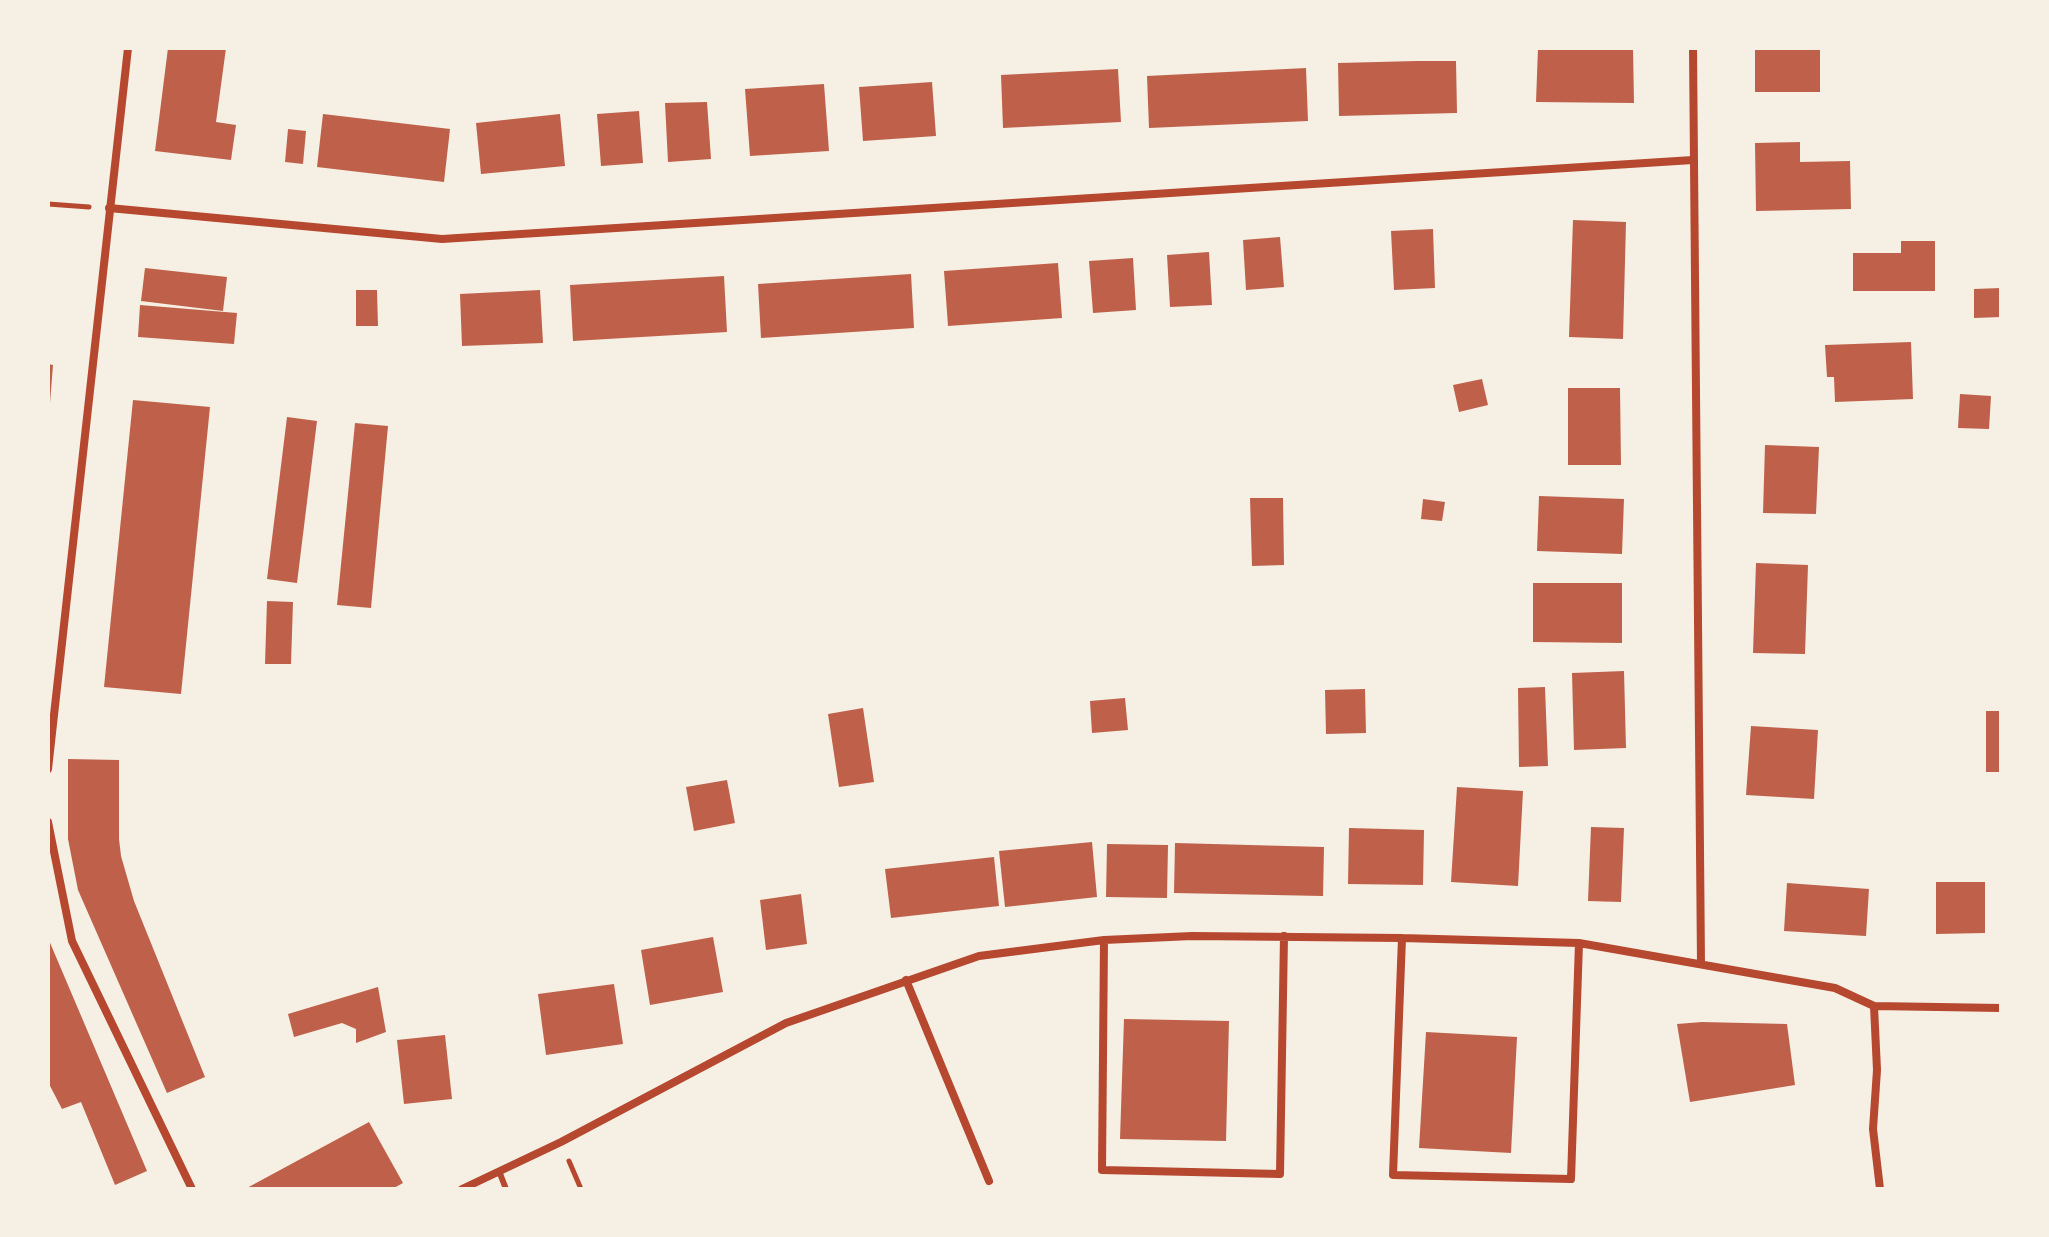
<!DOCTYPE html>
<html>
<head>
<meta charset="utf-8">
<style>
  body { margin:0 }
  #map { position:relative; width:2049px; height:1237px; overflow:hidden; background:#f6efe4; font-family:Manrope,sans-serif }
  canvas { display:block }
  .frame { position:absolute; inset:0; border:50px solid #f6efe4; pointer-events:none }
</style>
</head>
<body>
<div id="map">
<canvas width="2049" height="1237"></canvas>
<div class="frame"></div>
</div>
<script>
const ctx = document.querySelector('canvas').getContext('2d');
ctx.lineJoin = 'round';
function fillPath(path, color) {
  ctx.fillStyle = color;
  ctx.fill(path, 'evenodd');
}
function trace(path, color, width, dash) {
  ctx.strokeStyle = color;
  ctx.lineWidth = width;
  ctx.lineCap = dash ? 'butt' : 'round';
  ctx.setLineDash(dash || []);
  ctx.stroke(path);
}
const building = new Path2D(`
  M168,48H226L216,122L236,125L231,160L155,151Z
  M1538,48H1633L1634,103L1536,102Z
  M1755,48H1820V92H1755Z
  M1417,61H1456L1457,113L1339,116L1338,63Z
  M1306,68L1308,121L1149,128L1147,76Z
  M1118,69L1121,122L1003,128L1001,75Z
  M932,82L936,136L863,141L859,87Z
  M824,84L829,151L750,156L745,89Z
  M707,102L711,159L668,162L665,103Z
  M639,111L643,163L601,166L597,114Z
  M323,114L450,129L444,182L317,167Z
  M560,114L565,166L481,174L476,123Z
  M288,129L306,131L303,164L285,162Z
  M1800,142V162L1850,161L1851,209L1756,211L1755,143Z
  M1573,220L1626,222L1623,339L1569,337Z
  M1433,229L1435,288L1394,290L1391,231Z
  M1280,237L1284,287L1246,290L1243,240Z
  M1901,241H1935V291H1853V253H1901Z
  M1209,252L1212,305L1170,307L1167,255Z
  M1133,258L1136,310L1093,313L1089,261Z
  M1058,263L1062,318L948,326L944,271Z
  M145,268L227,277L223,311L141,301Z
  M911,274L914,328L761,338L758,284Z
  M724,276L727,332L573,341L570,285Z
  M2001,288V317L1974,318V289Z
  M356,290H377L378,326H356Z
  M540,290L543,343L462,346L460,294Z
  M140,305L237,313L234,344L138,337Z
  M1911,342L1913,399L1835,402L1834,377H1827L1825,345Z
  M48,364L53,365L50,403H48Z
  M1482,379L1488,405L1459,412L1453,385Z
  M1568,388H1620L1621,465H1568Z
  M1960,394L1991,396L1989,429L1958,428Z
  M133,400L210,407L181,694L104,687Z
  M287,417L317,421L297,583L267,579Z
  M355,423L388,426L371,608L337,605Z
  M1765,445L1819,447L1816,514L1763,513Z
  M1539,496L1624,499L1622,554L1537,551Z
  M1250,498H1283L1284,565L1252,566Z
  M1423,499L1445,502L1442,521L1421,519Z
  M1756,563L1808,565L1805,654L1753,653Z
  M1533,583H1622V643L1533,642Z
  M267,601L293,602L291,664H265Z
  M1624,671L1626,748L1574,750L1572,673Z
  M1545,687L1548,766L1519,767L1518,688Z
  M1365,689L1366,733L1326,734L1325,690Z
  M1125,698L1128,730L1092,733L1090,701Z
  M863,708L874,782L839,787L828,714Z
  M1986,711H2001V772H1986Z
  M1751,726L1818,730L1814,799L1746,795Z
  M68,759L119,760V839L121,856L134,901L205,1077L167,1093L78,890L68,839Z
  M727,780L735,823L694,831L686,787Z
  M1457,787L1523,791L1518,886L1451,882Z
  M1591,827L1624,828L1621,902L1588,901Z
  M1349,828L1424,830L1423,885L1348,884Z
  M1092,842L1097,897L1005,907L999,851Z
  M1175,843L1324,847L1323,896L1174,893Z
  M1107,844L1168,845L1167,898L1106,897Z
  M994,857L999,906L891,918L885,869Z
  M1936,882H1985V933L1936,934Z
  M1787,883L1869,889L1866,936L1784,931Z
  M801,894L807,944L766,950L760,900Z
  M713,937L723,992L650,1005L641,950Z
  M48,938L147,1171L115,1185L81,1102L62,1109L48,1082Z
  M614,984L623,1044L546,1055L538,994Z
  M378,987L386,1032L356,1043V1029L342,1023L294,1037L288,1014Z
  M1124,1019L1229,1021L1226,1141L1120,1139Z
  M1702,1022L1787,1024L1795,1085L1690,1102L1677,1024Z
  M1426,1032L1517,1037L1511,1153L1419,1148Z
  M445,1035L452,1099L404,1104L397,1040Z
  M369,1122L403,1183L392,1189H245Z`);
const path = new Path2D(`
  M48,204L89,207
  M569,1161L581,1189`);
const service = new Path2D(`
  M499,1171L506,1189`);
const minor = new Path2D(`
  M1693,48L1701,964
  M109,208L442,239L1693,160
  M48,769L128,48
  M48,822L72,941L192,1189
  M1402,938L1393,1175L1571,1179L1579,943
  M1104,940L1102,1170L1280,1174L1284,936
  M906,980L989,1181
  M1874,1006L1877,1070L1873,1129L1880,1189
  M462,1189L561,1142L786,1023L979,956L1104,940L1192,936L1402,938L1579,943L1835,988L1874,1006L2001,1008`);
fillPath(building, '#bf614a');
trace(path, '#b5482f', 5);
trace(service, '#b5482f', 6);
trace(minor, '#b5482f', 8);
</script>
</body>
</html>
